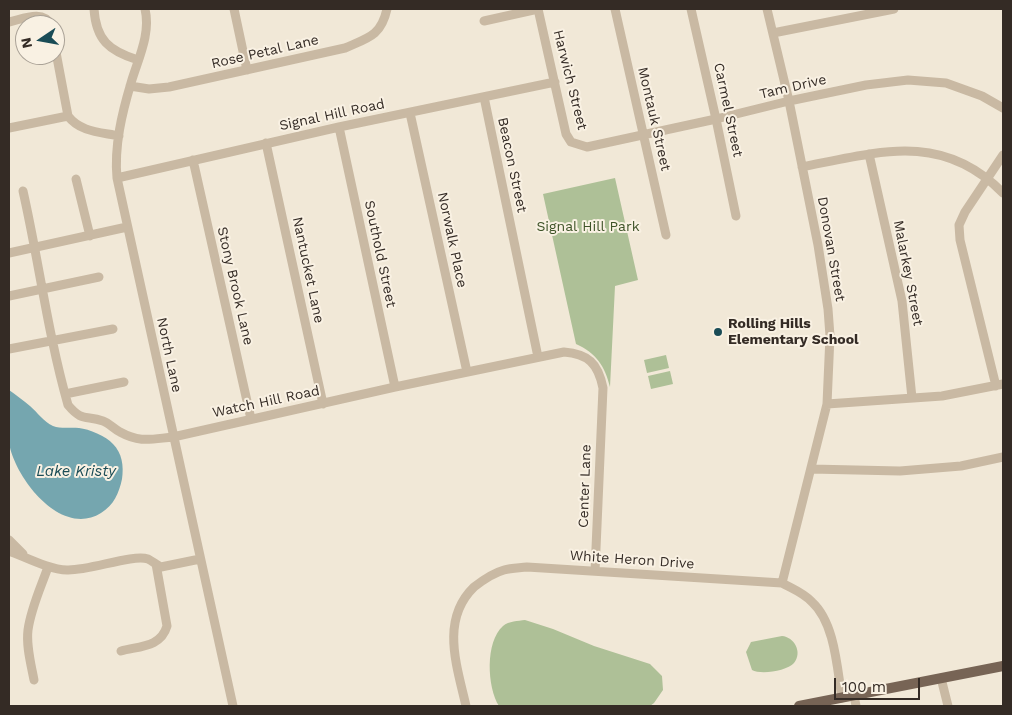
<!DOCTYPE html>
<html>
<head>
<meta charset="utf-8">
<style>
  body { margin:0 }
  #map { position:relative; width:1012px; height:715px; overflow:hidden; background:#f1e8d7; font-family:"Work Sans",sans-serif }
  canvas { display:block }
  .frame { position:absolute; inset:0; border:10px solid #342b25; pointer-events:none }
  .north { position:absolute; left:15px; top:15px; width:50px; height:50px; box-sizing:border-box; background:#f9f1e3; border:1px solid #aaa297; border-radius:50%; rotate:258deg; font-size:14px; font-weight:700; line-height:20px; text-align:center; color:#342b25 }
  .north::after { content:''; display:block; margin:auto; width:18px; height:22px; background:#1a4c56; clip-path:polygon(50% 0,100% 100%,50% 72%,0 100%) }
  .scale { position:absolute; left:834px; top:678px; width:86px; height:22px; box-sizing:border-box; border:2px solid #342b25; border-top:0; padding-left:6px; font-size:15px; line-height:18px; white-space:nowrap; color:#342b25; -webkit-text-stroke:4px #f9f1e3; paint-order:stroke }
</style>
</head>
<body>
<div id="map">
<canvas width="1012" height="715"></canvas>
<div class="frame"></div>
<div class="north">N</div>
<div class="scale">100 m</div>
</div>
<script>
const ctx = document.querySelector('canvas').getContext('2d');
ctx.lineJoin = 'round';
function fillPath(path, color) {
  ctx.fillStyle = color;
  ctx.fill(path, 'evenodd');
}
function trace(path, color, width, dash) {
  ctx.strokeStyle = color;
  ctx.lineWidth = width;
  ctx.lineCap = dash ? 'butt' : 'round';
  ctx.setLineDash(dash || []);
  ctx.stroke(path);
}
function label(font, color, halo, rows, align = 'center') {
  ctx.font = font + ' "Work Sans",sans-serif';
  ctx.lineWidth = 4;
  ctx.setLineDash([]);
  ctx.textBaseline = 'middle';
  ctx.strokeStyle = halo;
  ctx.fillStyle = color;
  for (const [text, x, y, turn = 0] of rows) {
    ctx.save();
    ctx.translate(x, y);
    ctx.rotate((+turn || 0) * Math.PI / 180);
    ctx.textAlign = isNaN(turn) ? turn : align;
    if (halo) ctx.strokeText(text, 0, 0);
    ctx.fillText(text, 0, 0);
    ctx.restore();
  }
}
const green = new Path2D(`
  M615,178L638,280L615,286L610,387C605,366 596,353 576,344L543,194Z
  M666,355L669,368L647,373L644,360Z
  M670,371L673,384L651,389L648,376Z
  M525,620L553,629L594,646L650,664L662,676L663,690L654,703L650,706H499C487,687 485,642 503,626C509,621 518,621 525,620Z
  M782,636C794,637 803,652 794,663C787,671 761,675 752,670L746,652L751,642Z`);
const water = new Path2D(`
  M9,390C16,395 23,400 30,406C37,412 44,422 53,426C61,429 70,427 79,428C89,429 106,436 113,444C122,453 124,466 122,479C119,493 114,505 101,513C61,538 15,478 9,443C6,426 9,407 9,390Z`);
const minor = new Path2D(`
  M94,9C96,40 109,51 138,60
  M145,9C151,34 138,59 131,83C122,113 114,146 117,178L233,706
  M234,9L247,70
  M538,9L566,134L571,142L587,147L716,119L789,101L866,85L908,80L946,83L982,96L1003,108
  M615,9L666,235
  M691,9L716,119L736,216
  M767,9L789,101L818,245L828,309L830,336L827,404L782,583
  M484,21L538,9
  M9,22C23,19 43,9 51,25
  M773,33L894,9
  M55,47L68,116C80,132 100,132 119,136
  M130,86L149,89L169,87L345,48C368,38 381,36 387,9
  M484,97L538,357
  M410,113L467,372
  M339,127L395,387
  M9,128L68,116
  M266,143L323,404
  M869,154L902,301L912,398
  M193,160L251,419
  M802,167C878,152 942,131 1003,193
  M117,178L339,127L555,82
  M76,179L90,236
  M23,191C39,262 48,335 68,405C82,422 86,415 103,421C109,423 114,429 120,432C140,443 151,439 173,437L395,387L564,352C588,354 598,363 603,388L595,571
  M9,253L127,227
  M9,296L99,277
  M9,349L113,329
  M996,386L960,240L959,225L965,212L1003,155
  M65,394L124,382
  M827,404L942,396L1003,384
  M811,469L900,471L961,466L1003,457
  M9,540L23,554
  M9,551C25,557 50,570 67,570C89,571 132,554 148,559C152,561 157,565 161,567L200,559
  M121,651C140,646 161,647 167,626L156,564
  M941,678L948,706
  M34,680C31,664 26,646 28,630C31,608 41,587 48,567
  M854,695L856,706
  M466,706C457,666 440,620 474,587C483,580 493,573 504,570C511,568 519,568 527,567L782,583C793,589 804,593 812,602C835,623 837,668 842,698`);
const major = new Path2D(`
  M799,706L1003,666`);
const markers = [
  [718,332,5,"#1a4c56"]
];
const streetNames = [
  ["Rose Petal Lane",265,52,-13],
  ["Harwich Street",570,80,76],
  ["Tam Drive",793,87,-13],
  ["Carmel Street",728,110,78],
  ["Signal Hill Road",332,115,-12],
  ["Montauk Street",654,119,77],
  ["Beacon Street",512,165,78],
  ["Norwalk Place",452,240,78],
  ["Donovan Street",831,249,80],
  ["Southold Street",380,254,78],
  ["Nantucket Lane",308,270,78],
  ["Malarkey Street",908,273,79],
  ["Stony Brook Lane",235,286,77],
  ["North Lane",169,355,78],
  ["Watch Hill Road",266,402,-12],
  ["Center Lane",585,486,-88],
  ["White Heron Drive",632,560,4]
];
const parkNames = [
  ["Signal Hill Park",588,227]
];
const poiNames = [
  ["Rolling Hills",728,324],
  ["Elementary School",728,340]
];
const waterNames = [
  ["Lake Kristy",76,472]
];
fillPath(green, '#aec097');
fillPath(water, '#75a6af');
trace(minor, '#c9b9a3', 9);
trace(major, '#776455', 10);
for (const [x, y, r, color] of markers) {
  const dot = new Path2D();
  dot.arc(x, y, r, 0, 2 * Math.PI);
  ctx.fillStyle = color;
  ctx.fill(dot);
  trace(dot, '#f9f1e3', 2);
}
label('14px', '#342b25', '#f9f1e3', streetNames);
label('14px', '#3e5328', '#f9f1e3', parkNames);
label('bold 14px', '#342b25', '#f9f1e3', poiNames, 'left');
label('italic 15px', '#1a4c56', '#f9f1e3', waterNames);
</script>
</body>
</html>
